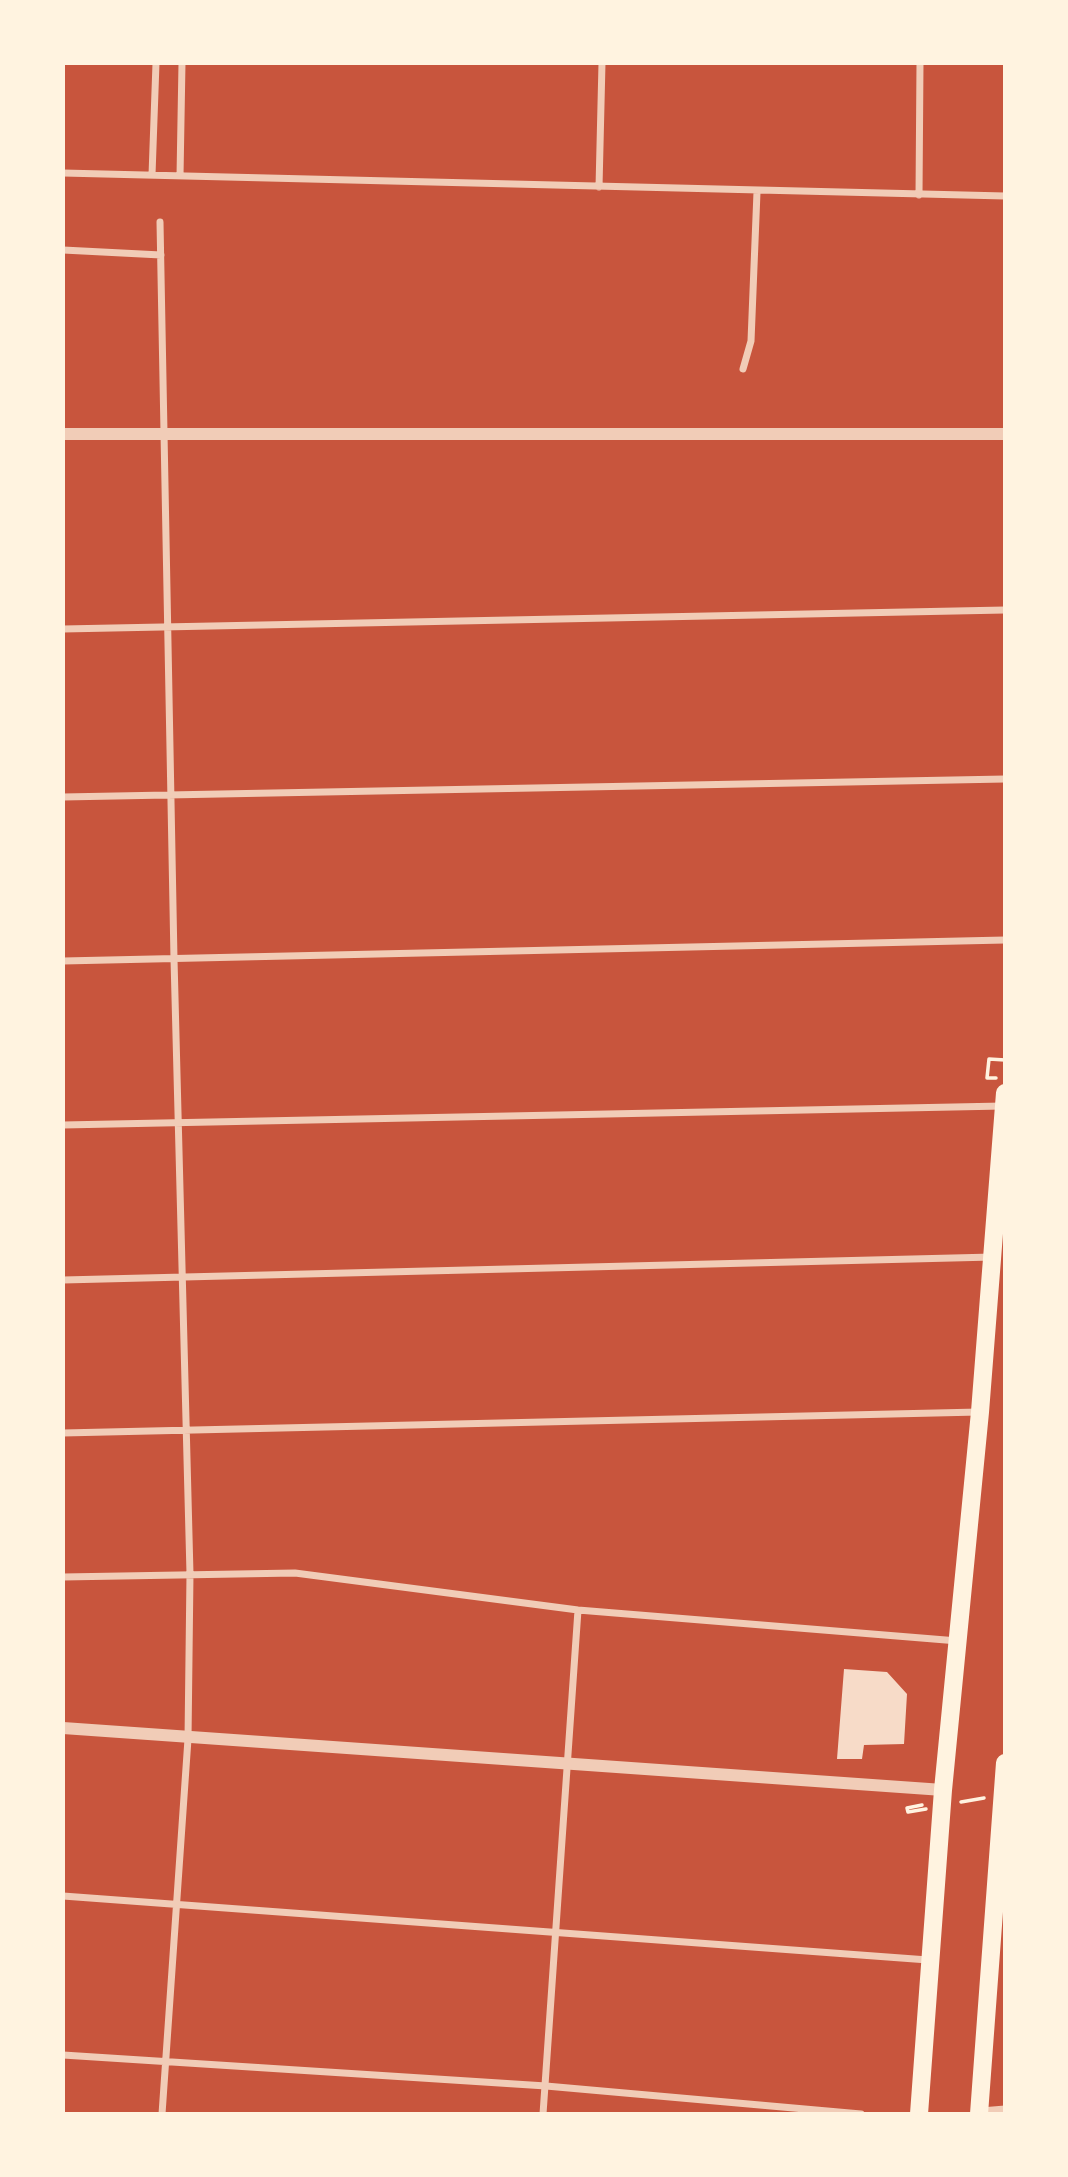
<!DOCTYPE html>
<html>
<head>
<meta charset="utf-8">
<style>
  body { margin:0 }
  #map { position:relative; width:1068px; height:2177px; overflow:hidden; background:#c8553d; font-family:Jost,sans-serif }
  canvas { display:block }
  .frame { position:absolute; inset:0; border:65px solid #fff3e0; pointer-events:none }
</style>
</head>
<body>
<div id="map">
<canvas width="1068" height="2177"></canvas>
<div class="frame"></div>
</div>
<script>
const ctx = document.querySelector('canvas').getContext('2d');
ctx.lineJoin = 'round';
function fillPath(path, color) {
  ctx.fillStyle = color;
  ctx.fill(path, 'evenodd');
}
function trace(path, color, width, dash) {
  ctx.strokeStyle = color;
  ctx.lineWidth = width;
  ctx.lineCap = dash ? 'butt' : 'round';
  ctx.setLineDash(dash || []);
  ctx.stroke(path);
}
const building = new Path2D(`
  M844,1669L887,1672L907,1694L904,1744L864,1745L862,1759H837Z`);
const path = new Path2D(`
  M996,1078H987L989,1059L1005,1060
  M961,1802L984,1798
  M922,1805L907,1808L908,1812L926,1809`);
const minor = new Path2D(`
  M63,173L1005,196
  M152,175L156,63
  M180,176L182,63
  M599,187L602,63
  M919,195L920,63
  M160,222L174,959L190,1574L188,1739L162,2114
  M63,250L161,255
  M743,369L751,341L757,192
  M63,629L1005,610
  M63,797L1005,779
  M63,961L1005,940
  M63,1125L1003,1106
  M63,1280L993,1257
  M63,1433L979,1412
  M63,1577L295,1573L578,1610L958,1641
  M63,1896L928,1960
  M63,2055L546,2086L861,2114
  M981,2111L1005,2109
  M543,2114L578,1610`);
const tertiary = new Path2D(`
  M63,434H1005
  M63,1728L943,1790`);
const primary = new Path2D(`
  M919,2114L943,1790L980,1412L1005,1093
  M979,2114L1005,1763`);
fillPath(building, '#f7dbc8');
trace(path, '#fff3e0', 3.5);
trace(minor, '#f1ccb7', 7);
trace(tertiary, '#f1ccb7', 12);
trace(primary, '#fff3e0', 18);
</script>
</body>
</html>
